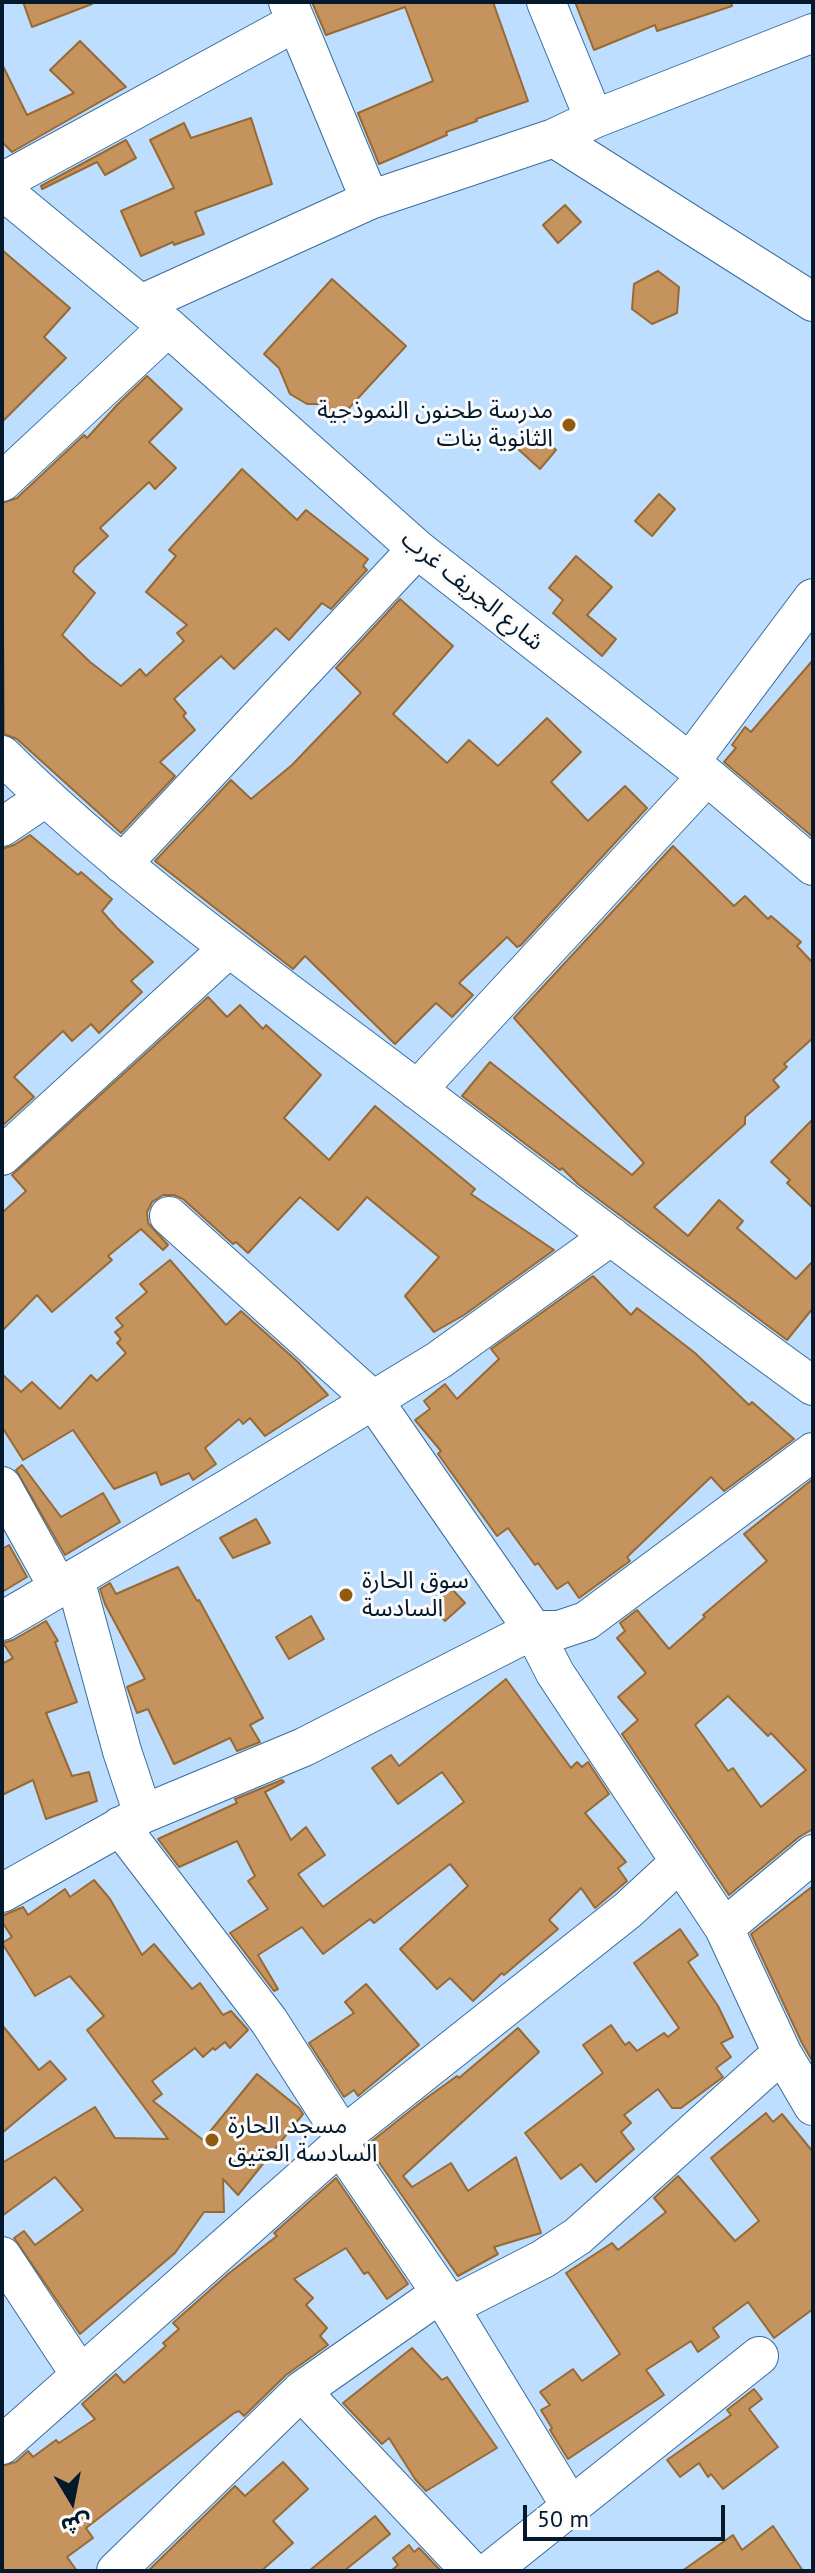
<!DOCTYPE html>
<html>
<head>
<meta charset="utf-8">
<style>
  body { margin:0 }
  #map { position:relative; width:815px; height:2573px; overflow:hidden; background:#bddefe; font-family:"PT Sans","Noto Sans Arabic",sans-serif }
  canvas { display:block }
  .frame { position:absolute; inset:0; border:4px solid #04192c; pointer-events:none }
  .north { position:absolute; left:32px; top:2461px; width:80px; height:80px; -webkit-text-stroke:6px #fbfbfb; paint-order:stroke; rotate:170deg; font-size:22px; font-weight:700; line-height:32px; text-align:center; color:#04192c }
  .north::after { content:''; display:block; margin:auto; width:28px; height:36px; background:#04192c; clip-path:polygon(50% 0,100% 100%,50% 72%,0 100%) }
  .scale { position:absolute; left:523px; top:2505px; width:202px; height:36px; box-sizing:border-box; border:4px solid #04192c; border-top:0; padding-left:10px; font-size:24px; line-height:28px; white-space:nowrap; color:#04192c; -webkit-text-stroke:6px #fbfbfb; paint-order:stroke }
</style>
</head>
<body>
<div id="map">
<canvas width="815" height="2573"></canvas>
<div class="frame"></div>
<div class="north">ش</div>
<div class="scale">50 m</div>
</div>
<script>
const ctx = document.querySelector('canvas').getContext('2d');
ctx.lineJoin = 'round';
function fillPath(path, color) {
  ctx.fillStyle = color;
  ctx.fill(path, 'evenodd');
}
function trace(path, color, width, dash) {
  ctx.strokeStyle = color;
  ctx.lineWidth = width;
  ctx.lineCap = dash ? 'butt' : 'round';
  ctx.setLineDash(dash || []);
  ctx.stroke(path);
}
function label(font, color, halo, rows, align = 'center') {
  ctx.font = font + ' "PT Sans","Noto Sans Arabic",sans-serif';
  ctx.lineWidth = 6;
  ctx.setLineDash([]);
  ctx.textBaseline = 'middle';
  ctx.strokeStyle = halo;
  ctx.fillStyle = color;
  for (const [text, x, y, turn = 0] of rows) {
    ctx.save();
    ctx.translate(x, y);
    ctx.rotate((+turn || 0) * Math.PI / 180);
    ctx.textAlign = isNaN(turn) ? turn : align;
    if (halo) ctx.strokeText(text, 0, 0);
    ctx.fillText(text, 0, 0);
    ctx.restore();
  }
}
const building = new Path2D(`
  M23,2H92V4L32,27Z
  M312,2H493L528,101L476,119L477,121L446,132L447,135L379,164L358,113L433,81L405,7L326,35Z
  M575,2H731L732,6L657,31L655,25L594,50Z
  M80,41L126,87L12,152L2,142V64L27,115L74,93L50,70Z
  M251,118L272,184L195,212L204,234L174,245L173,242L141,256L121,211L174,188L150,140L184,123L191,138Z
  M126,140L136,158L105,175L97,162L42,189L41,186Z
  M565,205L581,222L558,243L543,225Z
  M2,250L70,308L44,337L66,358L2,422Z
  M658,271L679,287L677,313L652,324L632,309L634,284Z
  M332,279L406,346L338,420L320,404H307L290,394L279,368L264,354Z
  M147,376L182,409L149,442L176,468L155,489L149,482L100,528L108,536L75,567L73,572L95,593L62,635L90,662L121,686L140,669L146,676L184,641L177,633L187,625L146,592L176,556L169,550L242,469L297,520L306,510L368,559L363,566L367,570L331,609L322,603L289,640L276,628L234,669L221,656L174,699L186,713L183,716L195,730L160,762L175,776L121,833L17,739L4,734L2,503L17,498L84,435L87,438L118,404Z
  M534,431L556,450L540,469L518,449Z
  M659,494L675,509L652,536L635,521Z
  M576,556L612,587L587,615L616,639L602,656L553,613L563,600L549,588Z
  M400,599L453,646L393,714L447,763L469,740L498,766L547,718L581,752L551,782L588,821L625,786L647,808L521,945L517,947L507,937L459,983L473,995L452,1017L436,1003L395,1044L305,956L293,969L155,861L231,780L251,799L292,765L361,693L336,668Z
  M813,660V837L724,762L736,748L732,745L745,727L751,732Z
  M30,835L78,875L81,872L112,899L102,911L117,928L153,962L131,981L142,992L99,1033L91,1024L72,1041L63,1031L14,1077L34,1097L2,1126V849L14,845Z
  M673,846L734,906L745,896L768,919L771,916L801,942L797,946L813,963V1038L784,1064L787,1067L773,1080L779,1087L745,1117V1124L654,1207L688,1236L719,1200L743,1221L737,1228L796,1279L813,1261V1308L787,1340L578,1184L562,1168L560,1170L462,1096L490,1062L632,1175L644,1163L514,1018Z
  M208,997L227,1017L240,1005L263,1029L266,1025L321,1075L284,1118L329,1160L375,1106L475,1189L471,1194L554,1250L464,1315L434,1332L405,1296L439,1257L367,1197L338,1230L300,1197L248,1253L236,1242L233,1244L183,1199L174,1195H163L152,1202L147,1212L148,1223L168,1245L163,1250L141,1229L108,1256L112,1260L52,1312L37,1295L2,1331V1213L26,1191L12,1175Z
  M813,1119V1208L787,1183L790,1180L771,1162Z
  M170,1260L226,1325L241,1311L298,1362L328,1395L265,1436L250,1418L243,1424L239,1419L205,1448L216,1464L193,1480L189,1473L161,1485L156,1472L114,1489L73,1430L23,1460L2,1427V1374L21,1392L32,1382L60,1409L91,1375L97,1381L126,1353L117,1343L121,1339L115,1332L123,1326L116,1318L147,1292L140,1284Z
  M593,1276L631,1315L637,1308L695,1353L749,1405L752,1402L794,1439L724,1491L711,1477L627,1557L630,1561L579,1598L568,1582L557,1589L538,1563L535,1565L508,1528L497,1536L438,1454L441,1451L415,1420L430,1409L424,1401L445,1384L457,1399L499,1359L491,1349Z
  M22,1465L61,1517L103,1493L120,1522L65,1555L16,1470Z
  M813,1479V1829L799,1837L729,1895L622,1734L638,1720L618,1697L646,1673L617,1638L625,1631L620,1623L637,1610L669,1649L705,1617L703,1615L767,1561L744,1534ZM728,1696L768,1736L771,1733L806,1770L761,1807L733,1768L728,1771L695,1725Z
  M256,1519L270,1543L233,1558L220,1538Z
  M9,1545L27,1577L2,1592V1549Z
  M178,1567L197,1601L199,1600L263,1718L250,1725L260,1742L237,1751L230,1738L174,1764L148,1709L137,1713L127,1687L145,1679L105,1604L100,1589L110,1583L116,1594Z
  M451,1588L465,1603L445,1621L431,1606Z
  M311,1616L324,1639L289,1659L276,1637Z
  M46,1621L58,1641L55,1642L77,1702L46,1713L72,1776L89,1772L97,1801L46,1819L33,1780L2,1795V1664L13,1658L3,1643L13,1640Z
  M506,1679L571,1768L577,1762L582,1767L588,1762L609,1794L585,1813L626,1862L618,1868L627,1881L595,1908L581,1888L549,1920L558,1929L504,1975L502,1973L473,2001L450,1978L437,1989L400,1949L468,1886L450,1864L374,1923L370,1919L323,1954L302,1927L258,1955L278,1989L274,1991L230,1933L268,1909L248,1881L255,1876L237,1841L179,1867L158,1839L237,1803L235,1799L282,1780L284,1782L265,1792L291,1840L306,1827L325,1855L298,1874L323,1907L464,1802L442,1772L398,1804L372,1768L391,1755L399,1766Z
  M94,1880L110,1899L142,1955L154,1944L192,1989L200,1983L223,2015L231,2011L248,2030L230,2048L225,2042L215,2050L213,2048L203,2057L195,2048L152,2081L162,2094L153,2101L203,2140L257,2074L299,2108L303,2114L238,2195L223,2179L224,2212H204L175,2253L80,2334L14,2238L24,2231L35,2245L83,2210L55,2177L2,2216V2163L95,2107L115,2138L168,2139L87,2030L104,2016L70,1976L35,1996L2,1943L12,1937L2,1922V1916L23,1907L28,1915L65,1889L70,1897Z
  M813,1886V2062L802,2043L751,1934Z
  M680,1929L698,1955L688,1962L718,2006L733,2037L721,2043L731,2057L716,2068L723,2077L681,2108H672L658,2089L624,2115L631,2123L621,2132L634,2149L596,2182L581,2164L561,2179L525,2133L603,2073L583,2045L611,2025L625,2045L629,2042L637,2051L664,2033L668,2037L679,2028L634,1963Z
  M366,1984L419,2045L358,2096L354,2090L344,2097L309,2043L354,2013L345,2002Z
  M2,2025L39,2070L50,2061L66,2079L2,2133Z
  M518,2028L539,2052L403,2176L412,2187L451,2163L468,2191L516,2157L541,2233L494,2247L498,2254L458,2276L367,2145L425,2099L457,2076L459,2078Z
  M766,2113L773,2122L782,2114L813,2152V2309L774,2338L748,2302L713,2328L719,2337L698,2352L691,2341L646,2370L664,2395L568,2459L550,2430L552,2428L541,2410L550,2405L540,2392L573,2369L582,2381L620,2354L566,2273L612,2243L618,2250L666,2212L654,2198L678,2176L735,2241L759,2221L711,2158Z
  M336,2178L408,2284L387,2299L368,2272L364,2274L346,2248L294,2279L313,2298L306,2305L327,2328L320,2336L328,2345L286,2375L244,2416L239,2411L234,2413L86,2528L93,2538L67,2557L77,2571H2V2466L16,2462L28,2451L33,2457L56,2440L59,2443L95,2419L82,2404L116,2374L124,2383L166,2346L163,2343L179,2329L173,2323L228,2274L277,2236L274,2233Z
  M412,2348L442,2380L447,2377L497,2448L426,2491L415,2479L389,2438L382,2444L343,2403Z
  M754,2389L762,2399L749,2409L778,2447L723,2489L711,2474L708,2477L699,2463L680,2477L667,2460L731,2415L727,2410Z
  M283,2462L308,2489L273,2521L293,2543L261,2571H148L235,2486L245,2496Z
  M375,2516L390,2534L344,2571H309Z
  M773,2526L803,2571H682L733,2535L742,2550Z
  M409,2545L414,2552L419,2548L441,2571H391L398,2565L393,2558Z`);
const minor = new Path2D(`
  M288,2L370,200
  M546,2L594,119
  M554,138L813,302
  M2,182L296,22
  M2,190L168,327L417,549L707,776L813,866
  M141,304L370,200L554,138L594,119L813,33
  M2,482L168,327
  M2,755C118,870 252,965 382,1063C525,1171 667,1281 813,1386
  M690,762L813,598
  M2,827L45,798
  M122,864L417,549
  M417,1090L707,776
  M2,1156L229,948
  M169,1216L374,1401L533,1630L555,1673L724,1928L782,2053L813,2106
  M2,1486L58,1587
  M75,1579L122,1751L143,1814
  M2,1621L229,1488L439,1360L611,1236
  M120,1826L269,2021L343,2136
  M2,1893L143,1814L304,1747L533,1630H559L586,1621L813,1452
  M724,1928L813,1854
  M2,2256L79,2373
  M441,2293L340,2145L343,2136L628,1910L680,1862
  M449,2307L571,2507
  M301,2391L471,2571
  M2,2445L340,2145
  M116,2571L301,2391L441,2293L449,2307L543,2259L578,2236L782,2053
  M490,2571L759,2356`);
const markers = [
  [569,425,8,"#905a0f"],
  [346,1595,8,"#905a0f"],
  [212,2140,8,"#905a0f"]
];
const poiNames = [
  ["مدرسة طحنون النموذجية",553,411,"right"],
  ["الثانوية بنات",553,439,"right"],
  ["سوق الحارة",362,1581],
  ["السادسة",362,1609],
  ["مسجد الحارة",228,2126],
  ["السادسة العتيق",228,2154]
];
const streetNames = [
  ["شارع الجريف غرب",472,591,39]
];
fillPath(building, '#c5935d');
trace(building, '#996932', 2);
trace(minor, '#396d9c', 40);
trace(minor, '#fff', 38);
for (const [x, y, r, color] of markers) {
  const dot = new Path2D();
  dot.arc(x, y, r, 0, 2 * Math.PI);
  ctx.fillStyle = color;
  ctx.fill(dot);
  trace(dot, '#fbfbfb', 3);
}
label('24px', '#04192c', '#fbfbfb', poiNames, 'left');
label('24px', '#04192c', '#fbfbfb', streetNames);
</script>
</body>
</html>
